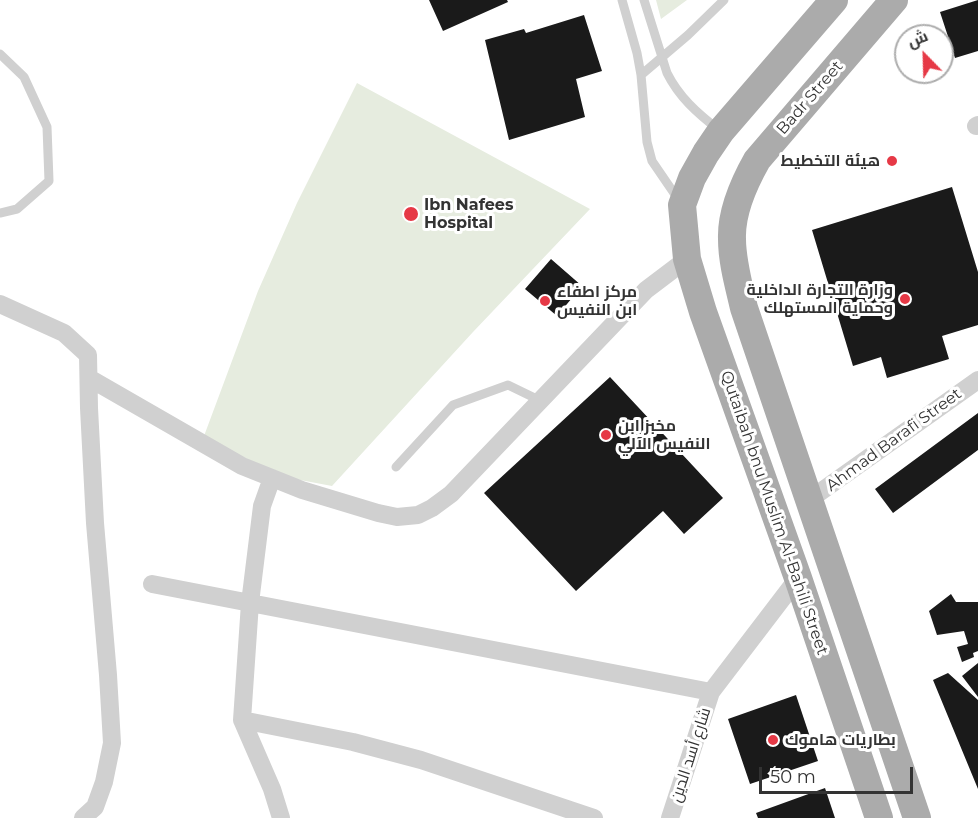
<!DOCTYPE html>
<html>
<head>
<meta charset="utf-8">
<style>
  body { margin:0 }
  #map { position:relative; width:978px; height:818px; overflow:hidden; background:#fff; font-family:Montserrat,Cairo,sans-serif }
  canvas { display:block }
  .north { position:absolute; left:894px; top:24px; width:60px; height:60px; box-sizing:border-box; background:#fff; border:2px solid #adadad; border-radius:50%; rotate:337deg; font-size:16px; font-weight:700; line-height:24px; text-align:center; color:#333 }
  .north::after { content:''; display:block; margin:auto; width:21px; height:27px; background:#e63946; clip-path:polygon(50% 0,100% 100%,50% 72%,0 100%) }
  .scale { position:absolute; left:759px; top:767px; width:154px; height:27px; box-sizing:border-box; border:3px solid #333; border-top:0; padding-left:8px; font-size:18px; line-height:21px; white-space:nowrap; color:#333; -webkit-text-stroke:4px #fff; paint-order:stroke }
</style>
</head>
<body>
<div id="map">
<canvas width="978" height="818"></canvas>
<div class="north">ش</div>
<div class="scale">50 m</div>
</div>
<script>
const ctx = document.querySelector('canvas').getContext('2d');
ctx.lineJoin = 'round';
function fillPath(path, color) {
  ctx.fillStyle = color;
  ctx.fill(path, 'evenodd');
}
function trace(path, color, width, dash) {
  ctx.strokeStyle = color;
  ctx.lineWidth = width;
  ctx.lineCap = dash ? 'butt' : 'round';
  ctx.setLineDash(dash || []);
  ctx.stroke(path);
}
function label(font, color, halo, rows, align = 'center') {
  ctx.font = font + ' Montserrat,Cairo,sans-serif';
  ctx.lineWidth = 6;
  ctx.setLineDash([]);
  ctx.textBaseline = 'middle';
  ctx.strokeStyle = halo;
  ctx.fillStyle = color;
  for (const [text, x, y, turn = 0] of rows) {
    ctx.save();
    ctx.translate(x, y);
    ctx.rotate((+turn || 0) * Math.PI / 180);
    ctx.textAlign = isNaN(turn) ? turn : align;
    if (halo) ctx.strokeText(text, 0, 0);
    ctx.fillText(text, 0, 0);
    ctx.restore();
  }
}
const green = new Path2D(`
  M656,0H687L661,19Z
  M357,83L590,209L473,332L332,486L279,476L204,436L258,291L297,203Z`);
const building = new Path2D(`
  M429,0H507L508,2L443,31Z
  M978,0V51L955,58L940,12Z
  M584,15L602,71L576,79L585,117L509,140L485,40L524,29L526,33Z
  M952,187L978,272V325L942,336L949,359L887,378L881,357L853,366L812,230Z
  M551,259L582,286L557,316L525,289Z
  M610,377L723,498L684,534L663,511L576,591L484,493Z
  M978,413V450L893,513L875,489Z
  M951,594L956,602H978V651L973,653L974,657L962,662L957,647L968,644L964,631L937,635L929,611Z
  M978,663V697L962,676Z
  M948,673L978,700V789L933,680Z
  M796,695L818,761L750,784L728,719Z
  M825,788L835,818H758L756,813Z`);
const service = new Path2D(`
  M622,0L637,53L641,75L647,142L652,161L678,199
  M644,0L667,73C679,97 697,113 719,130
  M0,54L24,77L47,127L49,181L17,209L0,213
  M641,75L688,35L724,0
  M396,467L453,405L508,385L541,401`);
const minor = new Path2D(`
  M976,126L978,125
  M0,304L64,333L88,355L89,408L95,523L108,675L112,743L104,782L95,807L83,818
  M89,378L242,466L302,490L378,513L397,517L418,515L432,508L451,494L646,290L687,259
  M272,478L262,506L250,603L242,720L272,789L281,818
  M809,500L978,380
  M152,584L711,692L798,578
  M242,720L353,742L421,760L594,818
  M670,818L711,692`);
const primary = new Path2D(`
  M834,0L721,131L706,153L692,178L682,205L687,259L703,312L798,578L879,818
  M894,0L757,160C744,183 731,212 732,239C732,262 739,286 744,308L917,818`);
const markers = [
  [892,161,6,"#e63946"],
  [411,214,8,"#e63946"],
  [905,299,6,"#e63946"],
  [545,301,6,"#e63946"],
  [606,435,6,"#e63946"],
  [773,740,6,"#e63946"]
];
const streetNames = [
  ["Badr Street",810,98,-49],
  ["Ahmad Barafi Street",894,440,-36],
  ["Qutaibah bnu Muslim Al-Bahili Street",774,513,71],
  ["شارع أسد الدين",691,755,-72]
];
const poiNames = [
  ["هيئة التخطيط",880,161,"right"],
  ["Ibn Nafees",424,205],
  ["Hospital",424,223],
  ["وزارة التجارة الداخلية",893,290,"right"],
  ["وحماية المستهلك",893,308,"right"],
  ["مركز اطفاء",557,292],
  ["ابن النفيس",557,310],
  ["مخبز ابن",618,426],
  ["النفيس الآلي",618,444],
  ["بطاريات هاموك",785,740]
];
fillPath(green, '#e6ecdf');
fillPath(building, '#1a1a1a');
trace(service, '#d0d0d0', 9);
trace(minor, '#d0d0d0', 18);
trace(primary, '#ababab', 28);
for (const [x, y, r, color] of markers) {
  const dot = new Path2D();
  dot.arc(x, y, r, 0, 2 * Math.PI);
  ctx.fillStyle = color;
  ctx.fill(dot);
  trace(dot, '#fff', 2);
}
label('16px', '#333', '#fff', streetNames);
label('bold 16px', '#333', '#fff', poiNames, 'left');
</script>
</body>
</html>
